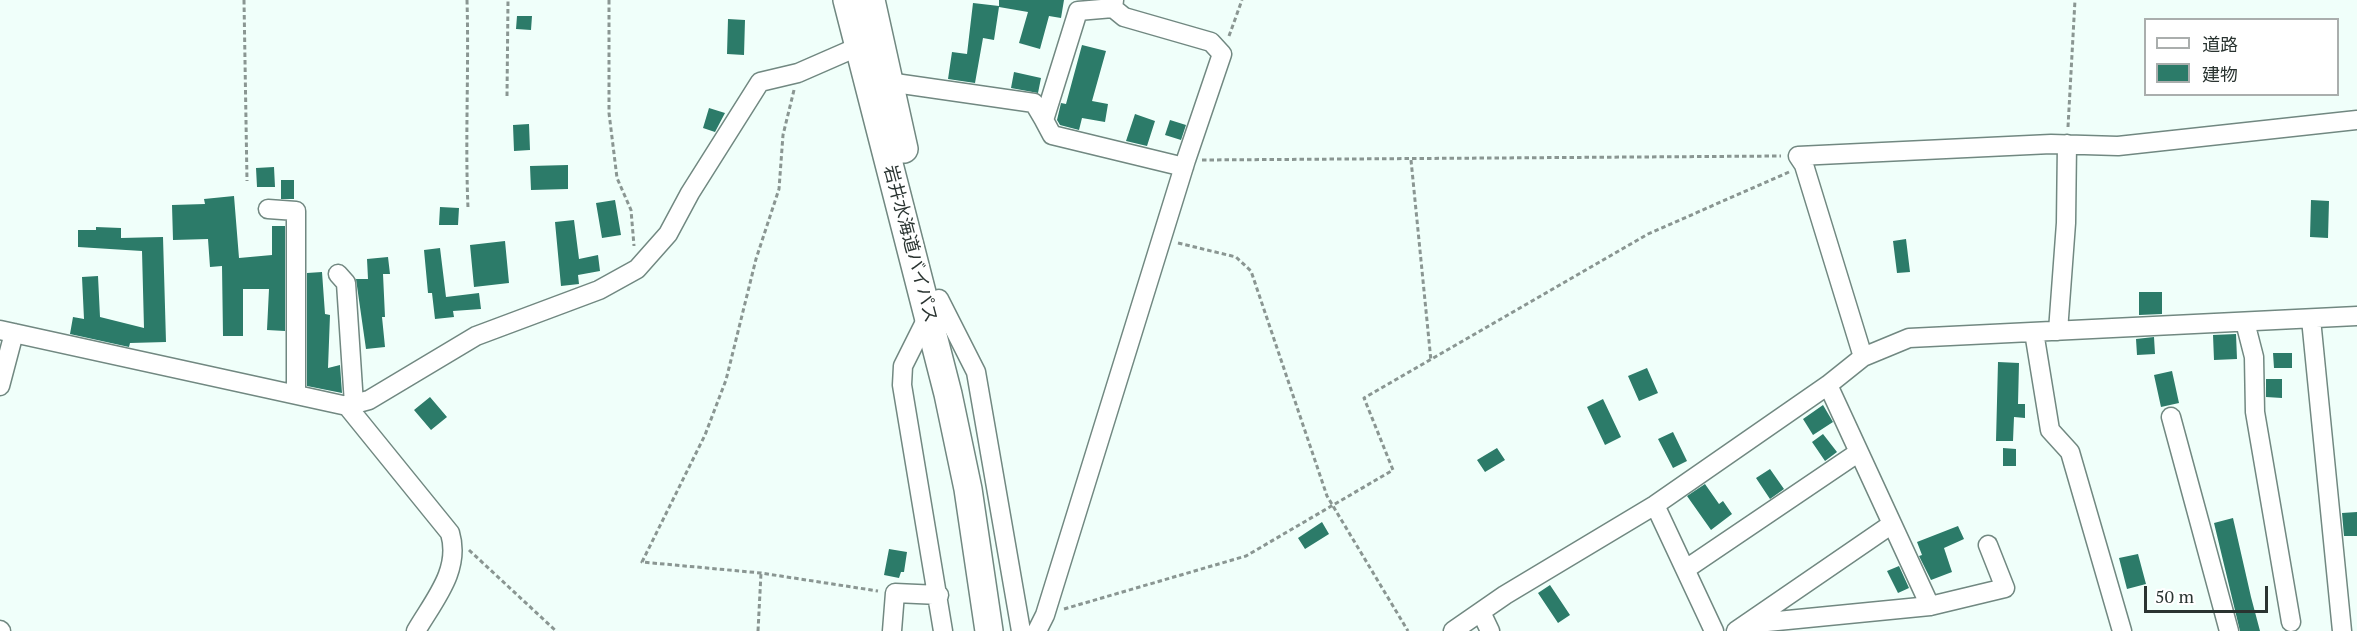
<!DOCTYPE html>
<html>
<head>
<meta charset="utf-8">
<style>
  body { margin:0 }
  #map { position:relative; width:2357px; height:631px; overflow:hidden; background:#f0fffa; font-family:"PT Serif","Noto Sans JP",serif }
  canvas { display:block }
  .legend { position:absolute; left:2144px; top:18px; width:195px; height:78px; box-sizing:border-box; background:#fff; border:2px solid #aaaead; margin:0; padding:8px 10px; list-style:none; font-size:18px; color:#2a3431 }
  .legend li { display:flex; align-items:center; gap:12px; height:30px }
  .legend b { width:30px; border:2px solid #aaaead }
  .scale { position:absolute; left:2144px; top:586px; width:124px; height:27px; box-sizing:border-box; border:3px solid #2a3431; border-top:0; padding-left:8px; font-size:18px; line-height:21px; white-space:nowrap; color:#2a3431; -webkit-text-stroke:4px #fff; paint-order:stroke }
</style>
</head>
<body>
<div id="map">
<canvas width="2357" height="631"></canvas>
<ul class="legend">
<li><b style="height:8px;background:#fff"></b>道路</li>
<li><b style="height:16px;background:#2c7b69"></b>建物</li>
</ul>
<div class="scale">50 m</div>
</div>
<script>
const ctx = document.querySelector('canvas').getContext('2d');
ctx.lineJoin = 'round';
function fillPath(path, color) {
  ctx.fillStyle = color;
  ctx.fill(path, 'evenodd');
}
function trace(path, color, width, dash) {
  ctx.strokeStyle = color;
  ctx.lineWidth = width;
  ctx.lineCap = dash ? 'butt' : 'round';
  ctx.setLineDash(dash || []);
  ctx.stroke(path);
}
function label(font, color, halo, rows, align = 'center') {
  ctx.font = font + ' "PT Serif","Noto Sans JP",serif';
  ctx.lineWidth = 6;
  ctx.setLineDash([]);
  ctx.textBaseline = 'middle';
  ctx.strokeStyle = halo;
  ctx.fillStyle = color;
  for (const [text, x, y, turn = 0] of rows) {
    ctx.save();
    ctx.translate(x, y);
    ctx.rotate((+turn || 0) * Math.PI / 180);
    ctx.textAlign = isNaN(turn) ? turn : align;
    if (halo) ctx.strokeText(text, 0, 0);
    ctx.fillText(text, 0, 0);
    ctx.restore();
  }
}
const building = new Path2D(`
  M999,0H1064L1061,18L1049,16L1040,49L1019,43L1028,12L999,7L994,40L983,38L975,83L948,79L952,52L967,54L973,3L999,6Z
  M517,16H532L531,30L516,29Z
  M728,19L745,20L744,55L727,54Z
  M1082,45L1106,51L1092,101L1108,104L1105,122L1082,118L1079,130L1060,125L1057,120L1061,103L1066,104Z
  M1014,72L1041,78L1038,93L1011,88Z
  M709,108L725,113L715,132L703,128Z
  M1135,114L1155,121L1147,146L1126,141Z
  M1170,120L1186,125L1181,140L1165,135Z
  M529,124L530,150L514,151L513,125Z
  M568,165V189L531,190L530,166Z
  M274,167L275,187H257L256,168Z
  M281,180H294V199H281Z
  M234,196L239,258L272,255V226H285V331L267,330L269,289H243V336H223L222,266L210,267L208,239L173,240L172,205L205,204L204,199Z
  M615,200L621,235L602,238L596,203Z
  M2311,200L2329,201L2328,238L2310,237Z
  M440,207L459,208L458,225H439Z
  M574,220L579,259L598,255L600,271L578,275L579,284L561,286L555,222Z
  M96,227L121,228V238L163,237L166,342L130,343L129,347L70,334L73,317L84,319L82,277L98,276L100,317L144,328L142,251L78,247V230H96Z
  M1906,239L1910,272L1897,273L1893,241Z
  M505,241L509,283L474,287L470,245Z
  M440,248L446,297L479,293L481,309L453,311L454,317L435,319L432,293H428L424,250Z
  M388,257L390,274H383L385,317H382L385,347L366,349L356,279H368L367,259Z
  M322,272L325,314L330,315L328,368L340,365L342,393L307,386V273Z
  M2139,292H2162V314L2139,315Z
  M2236,334L2237,359L2214,360L2213,335Z
  M2154,337L2155,354L2137,355L2136,339Z
  M2273,353H2292V368H2274Z
  M1998,362L2019,363L2018,404H2025V418L2014,417L2013,441H1996Z
  M1647,368L1658,393L1639,401L1628,376Z
  M2172,371L2179,403L2161,407L2154,375Z
  M2266,379H2282V398L2266,397Z
  M430,397L447,417L431,430L414,410Z
  M1603,399L1621,437L1605,445L1587,407Z
  M1823,405L1833,422L1813,435L1803,419Z
  M1673,432L1687,461L1673,468L1658,439Z
  M1823,434L1837,452L1825,461L1812,442Z
  M1497,448L1505,460L1485,472L1477,460Z
  M2003,448L2016,449V466H2003Z
  M1770,469L1784,489L1770,499L1756,478Z
  M1705,484L1719,504L1723,501L1732,514L1711,530L1687,496Z
  M2357,512V536H2344L2342,513Z
  M2233,518L2251,597L2260,631H2240L2214,523Z
  M1322,522L1329,534L1305,549L1298,538Z
  M1958,526L1964,539L1944,548L1952,572L1931,580L1919,556L1922,555L1917,542Z
  M889,549L907,552L904,572H901L899,578L884,575Z
  M2138,554L2146,584L2127,589L2119,558Z
  M1899,566L1909,588L1898,593L1887,571Z
  M1550,585L1570,615L1558,623L1538,593Z`);
const path = new Path2D(`
  M244,0L247,181
  M467,0C469,70 465,139 468,208
  M609,0V113L617,178L631,210L634,246
  M1229,36L1242,0
  M794,90L783,135L779,189L756,259L726,380L705,435L642,562L761,573L878,591
  M507,96L508,0
  M2068,127L2075,0
  M1202,160L1781,156
  M1411,160L1431,361
  M1178,243L1236,257L1251,271L1327,496L1408,631
  M469,550L556,631
  M1064,609L1246,556L1393,470L1364,398L1648,234L1789,172
  M758,631L761,573`);
const minor = new Path2D(`
  M1113,8L1078,11L1044,120L1052,135L1184,167
  M888,82L1034,103L1044,120
  M1798,156L2051,144L2118,146L2357,120
  M1798,156L1804,165L1863,357
  M268,209L296,211V394
  M338,274L346,283L354,404
  M939,299L976,372L1021,631
  M929,314L903,366L902,385L943,631
  M2311,319L2342,631
  M2245,322L2254,357L2255,412L2291,622
  M0,330L347,406L369,400L476,336L599,290L637,269L668,234L690,193L760,82L798,73L869,42
  M2058,331L2066,223L2067,144
  M2034,332L2050,430L2070,452L2122,631
  M1828,385L1930,606
  M0,386L14,333
  M347,406L450,533C461,570 434,600 416,631
  M2171,417L2229,631
  M1655,505L1714,631
  M1686,569L1859,452
  M1481,612L1490,631
  M1747,624L1930,606L2005,588L1988,545
  M0,630L1,631
  M892,631L895,593L939,595
  M1037,631L1045,615L1186,160L1222,54L1211,42L1124,17L1113,8L1114,0
  M1453,631L1505,595L1655,505L1828,385L1863,357L1909,338L2357,316
  M1736,631L1892,524`);
const highway = new Path2D(`
  M847,0L948,394L968,489L989,631
  M871,0L904,149`);
const streetNames = [
  ["岩井水海道バイパス",910,244,75]
];
fillPath(building, '#2c7b69');
trace(minor, '#718881', 21);
trace(highway, '#718881', 30);
trace(path, '#8a9692', 3, [4.5, 3]);
trace(minor, '#fff', 18);
trace(highway, '#fff', 27);
label('18px', '#2a3431', '#fff', streetNames);
</script>
</body>
</html>
